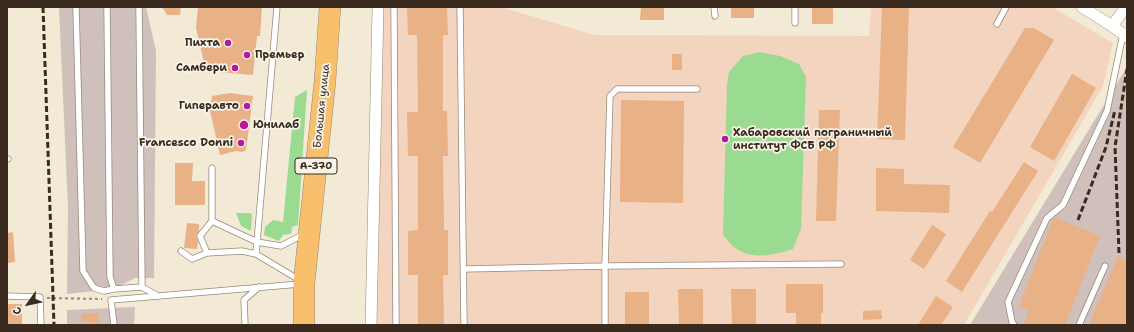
<!DOCTYPE html>
<html>
<head>
<meta charset="utf-8">
<style>
  body { margin:0 }
  #map { position:relative; width:1134px; height:332px; overflow:hidden; background:#f3ead5; font-family:"Shantell Sans",sans-serif }
  canvas { display:block }
  .frame { position:absolute; inset:0; border:8px solid #3b2a1e; pointer-events:none }
  .north { position:absolute; left:8px; top:284px; width:40px; height:40px; -webkit-text-stroke:3px #f7f3e8; paint-order:stroke; rotate:237deg; font-size:11px; font-weight:700; line-height:16px; text-align:center; color:#3b2a1e }
  .north::after { content:''; display:block; margin:auto; width:14px; height:18px; background:#3b2a1e; clip-path:polygon(50% 0,100% 100%,50% 72%,0 100%) }
</style>
</head>
<body>
<div id="map">
<canvas width="1134" height="332"></canvas>
<div class="frame"></div>
<div class="north">С</div>
</div>
<script>
const ctx = document.querySelector('canvas').getContext('2d');
ctx.lineJoin = 'round';
function fillPath(path, color) {
  ctx.fillStyle = color;
  ctx.fill(path, 'evenodd');
}
function trace(path, color, width, dash) {
  ctx.strokeStyle = color;
  ctx.lineWidth = width;
  ctx.lineCap = dash ? 'butt' : 'round';
  ctx.setLineDash(dash || []);
  ctx.stroke(path);
}
function label(font, color, halo, rows, align = 'center') {
  ctx.font = font + ' "Shantell Sans",sans-serif';
  ctx.lineWidth = 3.5;
  ctx.setLineDash([]);
  ctx.textBaseline = 'middle';
  ctx.strokeStyle = halo;
  ctx.fillStyle = color;
  for (const [text, x, y, turn = 0] of rows) {
    ctx.save();
    ctx.translate(x, y);
    ctx.rotate((+turn || 0) * Math.PI / 180);
    ctx.textAlign = isNaN(turn) ? turn : align;
    if (halo) ctx.strokeText(text, 0, 0);
    ctx.fillText(text, 0, 0);
    ctx.restore();
  }
}
const built = new Path2D(`
  M382,7H501L594,35L869,36L871,7H1052L1113,43L1103,86L964,325H376Z`);
const industrial = new Path2D(`
  M59,7H146L156,51L154,278H135L114,289L67,294L68,208Z
  M1127,67V325H970Z
  M135,307L134,325H67V310Z`);
const green = new Path2D(`
  M760,52L780,56L799,64L806,77L801,229L793,249C773,255 752,261 734,247C730,244 727,239 723,235L727,85L729,72L743,56Z
  M307,90L298,225L292,227L291,234L283,235L279,241L264,235L265,227L273,220L283,222L295,97Z
  M236,213H249L252,214L251,231L241,226Z`);
const building = new Path2D(`
  M162,7H181L180,15H167Z
  M198,7H262L260,36H257L253,75L206,71L196,28Z
  M407,7H447L448,35H443V111H447L448,156H443L444,230H448V275H443L444,325H418V275H408V231L418,230V156H408L407,112H418L417,35H408Z
  M641,7H664V20H640Z
  M731,7H754V18H731Z
  M812,7H833V24H812Z
  M882,7H909L905,140L877,139Z
  M1025,28H1034L1054,40L980,163L953,147Z
  M672,54H682V70H672Z
  M1072,74L1096,88L1054,161L1030,147Z
  M230,93L253,96L246,150L242,152L236,151L220,155L210,111L212,96Z
  M621,100L684,101L683,203L620,202Z
  M819,110H840L836,221H816Z
  M1024,162L1038,171L962,292L946,281L990,211L992,212Z
  M175,163H193L192,181H205V205H175Z
  M876,168L904,169V184L950,185L949,213L876,211Z
  M1054,217L1100,236L1065,325H1024L1029,311L1019,306Z
  M187,223L199,224V231L196,236L198,241L197,249L184,248Z
  M932,225L946,234L924,269L910,260Z
  M13,232L15,262L7,263V233Z
  M1118,256L1127,260V318L1124,325H1089Z
  M786,284H823V313H821V325H796V313H786Z
  M678,289H703V325H679Z
  M731,289H756V325H732Z
  M625,292H649V325H625Z
  M936,296L953,307L941,325H918Z
  M7,304H22V324H7Z
  M881,310L882,319L863,320V311Z
  M81,313H99L98,323L81,322Z`);
const path = new Path2D(`
  M47,298L102,299`);
const lane = new Path2D(`
  M76,7L83,271L94,288L104,291L114,289
  M107,7L110,277L114,289L142,287L158,296
  M139,7L142,287
  M394,7L396,325
  M460,7L464,325
  M714,7L715,16
  M795,7V23
  M997,24L1006,7
  M7,159H8
  M212,168V221
  M181,251L192,259L207,253
  M256,254L277,7
  M464,269L605,266L841,264
  M301,281L256,254L242,251L207,253L200,236L212,221L257,242L281,246L304,234
  M7,296L40,297L41,325
  M114,325L111,300L300,284
  M245,325L244,300L259,287
  M605,325V266L610,96L617,89H697
  M1014,325L1012,322L1008,302L1047,218L1063,205L1107,111L1123,34
  M1079,325L1105,266`);
const street = new Path2D(`
  M1082,7L1112,26L1127,37
  M1112,26L1126,7
  M371,325L378,7`);
const highway = new Path2D(`
  M304,325V283L325,81L330,7`);
const rail = new Path2D(`
  M43,7L54,325
  M1078,220L1106,147L1115,110
  M1119,253L1115,147L1127,69`);
const markers = [
  [228,43,4,"#b5179e"],
  [247,55,4,"#b5179e"],
  [235,68,4,"#b5179e"],
  [247,106,4,"#b5179e"],
  [244,125,5,"#b5179e"],
  [725,139,4,"#b5179e"],
  [241,143,4,"#b5179e"]
];
const shields = [
  [316,166,42]
];
const shieldNames = [
  ["А-370",316,166]
];
const poiNames = [
  ["Пихта",220,43],
  ["Премьер",255,55,"left"],
  ["Самбери",227,68],
  ["Гиперавто",239,106],
  ["Юнилаб",253,125,"left"],
  ["Хабаровский пограничный",733,133,"left"],
  ["институт ФСБ РФ",733,146,"left"],
  ["Francesco Donni",233,143]
];
const streetNames = [
  ["Большая улица",322,106,-84]
];
fillPath(built, '#f3d4bf');
fillPath(industrial, '#cfc0bb');
fillPath(green, '#9bdb91');
fillPath(building, '#e9b186');
trace(lane, '#978a7a', 7);
trace(street, '#978a7a', 12);
trace(highway, '#978a7a', 22);
trace(path, '#978a7a', 2, [3, 3]);
trace(lane, '#fff', 5.5);
trace(street, '#fff', 11);
trace(highway, '#f8bf6c', 21);
trace(rail, '#3b2a1e', 3, [6, 3]);
for (const [x, y, r, color] of markers) {
  const dot = new Path2D();
  dot.arc(x, y, r, 0, 2 * Math.PI);
  ctx.fillStyle = color;
  ctx.fill(dot);
  trace(dot, '#f7f3e8', 1.5);
}
for (const [x, y, w] of shields) {
  const box = new Path2D();
  box.roundRect(x - w / 2, y - 8, w, 16, 3);
  ctx.fillStyle = '#f7f3e8';
  ctx.fill(box);
  trace(box, '#3b2a1e', 1);
}
label('bold 10px', '#3b2a1e', null, shieldNames);
label('bold 11px', '#3b2a1e', '#f7f3e8', poiNames, 'right');
label('11px', '#3b2a1e', '#f7f3e8', streetNames);
</script>
</body>
</html>
